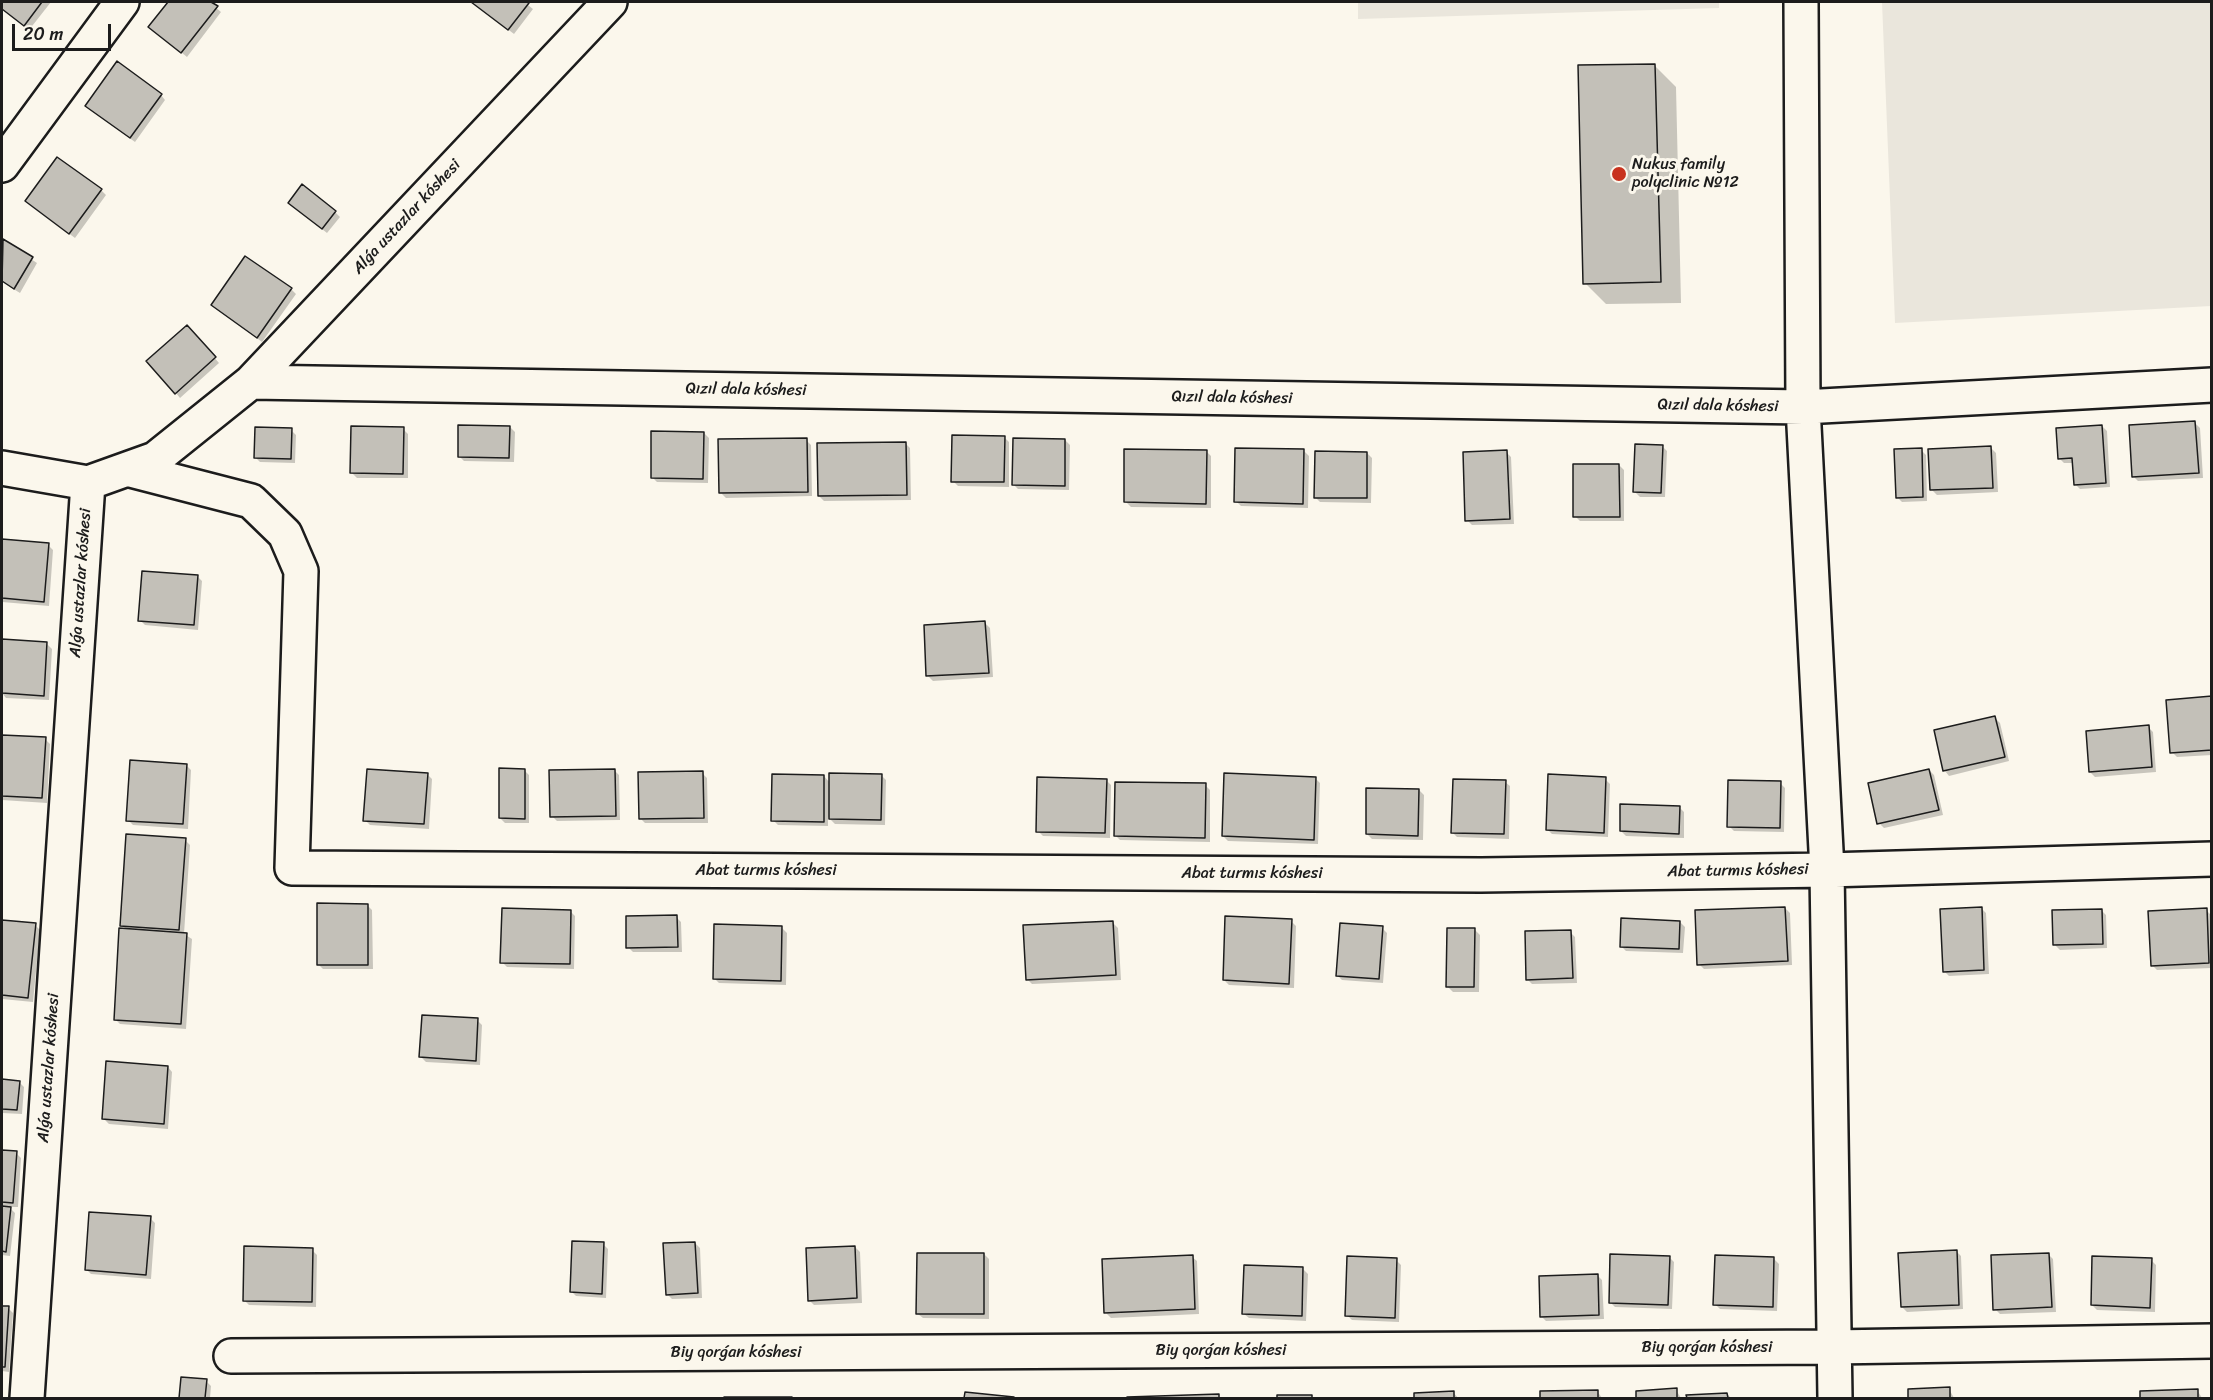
<!DOCTYPE html>
<html>
<head>
<meta charset="utf-8">
<style>
  body { margin:0 }
  #map { position:relative; width:2213px; height:1400px; overflow:hidden; background:#fbf7ec; font-family:Sriracha,sans-serif }
  canvas { display:block }
  .frame { position:absolute; inset:0; border:3px solid #1c1c1c; pointer-events:none }
  .scale { position:absolute; left:12px; top:24px; width:99px; height:27px; box-sizing:border-box; border:3px solid #1c1c1c; border-top:0; padding-left:8px; font-size:18px; line-height:21px; white-space:nowrap; color:#1c1c1c; -webkit-text-stroke:4px #fbf7ec; paint-order:stroke }
</style>
</head>
<body>
<div id="map">
<canvas width="2213" height="1400"></canvas>
<div class="frame"></div>
<div class="scale">20 m</div>
</div>
<script>
const ctx = document.querySelector('canvas').getContext('2d');
ctx.lineJoin = 'round';
function fillPath(path, color) {
  ctx.fillStyle = color;
  ctx.fill(path, 'evenodd');
}
function trace(path, color, width, dash) {
  ctx.strokeStyle = color;
  ctx.lineWidth = width;
  ctx.lineCap = dash ? 'butt' : 'round';
  ctx.setLineDash(dash || []);
  ctx.stroke(path);
}
function label(font, color, halo, rows, align = 'center') {
  ctx.font = font + ' Sriracha,sans-serif';
  ctx.lineWidth = 6;
  ctx.setLineDash([]);
  ctx.textBaseline = 'middle';
  ctx.strokeStyle = halo;
  ctx.fillStyle = color;
  for (const [text, x, y, turn = 0] of rows) {
    ctx.save();
    ctx.translate(x, y);
    ctx.rotate((+turn || 0) * Math.PI / 180);
    ctx.textAlign = isNaN(turn) ? turn : align;
    if (halo) ctx.strokeText(text, 0, 0);
    ctx.fillText(text, 0, 0);
    ctx.restore();
  }
}
const built = new Path2D(`
  M1358,2H1719V8L1358,19Z
  M1882,2H2211V306L1895,323Z`);
const shadow = new Path2D(`
  M2,2H51L29,30L2,8Z
  M170,2H209L221,12L187,57L150,27Z
  M472,2H524L533,9L514,34Z
  M1654,65L1676,87L1681,303L1606,304L1585,283Z
  M161,95L165,100L135,142L92,111Z
  M101,190L106,195L75,238L32,206Z
  M295,208L335,212L340,217L327,233Z
  M4,241L37,263L20,293L2,282Z
  M291,289L296,294L262,342L213,305Z
  M192,332L219,363L180,398L176,393Z
  M2195,423L2200,428L2203,478L2138,481L2133,476Z
  M2102,426L2107,431L2110,487L2080,489L2075,484L2074,463H2064L2059,458Z
  M510,427L515,432L514,462L464,461L459,456Z
  M403,429L408,434V478H357L352,473Z
  M291,430L296,435L295,463L260,462L255,457Z
  M704,433L709,438L708,483L657,482L652,477Z
  M1004,437L1009,442V487L958,486L953,481Z
  M806,440L811,445L812,496L726,498L721,493Z
  M1065,440L1070,445L1069,490L1018,489L1013,484Z
  M905,443L910,448L911,500L824,501L819,496Z
  M1662,446L1667,451L1665,497H1640L1635,492Z
  M1991,448L1996,453L1998,492L1937,495L1932,490Z
  M1921,450L1926,455L1927,501L1902,502L1897,497Z
  M1206,451L1211,456V508L1131,507L1126,502Z
  M1304,451L1309,456L1308,508L1241,506L1236,501Z
  M1506,452L1511,457L1514,524L1472,525L1467,520Z
  M1367,453L1372,458L1371,503L1320,502L1315,497Z
  M1619,465L1624,470V521H1580L1575,516Z
  M2,541L48,545L53,550L49,606L2,602Z
  M197,576L202,581L198,630L145,625L140,620Z
  M985,623L990,628L993,677L933,681L928,676Z
  M3,641L47,644L52,649L49,700L6,698L2,693Z
  M2212,698V755L2177,757L2172,752Z
  M1995,718L2000,723L2009,761L1949,776L1945,771Z
  M2148,727L2153,732L2156,772L2095,777L2090,772Z
  M2,736L45,739L50,744L47,803L2,800Z
  M186,765L191,770L188,829L133,825L128,820Z
  M524,770L529,775V823H505L500,818Z
  M614,770L619,775L620,820L557,821L552,816Z
  M1929,770L1934,775L1943,815L1884,828L1879,823Z
  M702,773L707,778L708,823H645L640,818Z
  M427,774L432,779L429,829L370,825L365,820Z
  M881,775L886,780L885,825L835,824L828,817V826L778,825L773,820L824,776L830,783Z
  M1315,778L1320,783L1318,844L1228,841L1223,836Z
  M1605,779L1610,784L1608,837L1552,834L1547,829Z
  M1106,780L1111,785L1110,838L1043,836L1038,831Z
  M1505,782L1510,786L1509,839L1457,837L1452,832Z
  M1780,783L1785,788L1784,832L1734,831L1729,826Z
  M1205,785L1210,790V842L1120,840L1115,835Z
  M1419,790L1424,795L1423,840L1372,839L1367,834Z
  M1679,807L1684,812V838L1626,836L1621,831Z
  M185,840L190,845L184,934L192,939L186,1029L120,1024L115,1019L127,930L122,925Z
  M367,905L372,910L373,969H323L318,964Z
  M1785,908L1790,913L1792,965L1704,969L1699,964Z
  M1981,908L1986,913L1989,974L1949,976L1944,971Z
  M2101,910L2106,915L2107,948L2060,950L2055,945Z
  M2206,910L2211,915L2212,968L2157,970L2152,965Z
  M570,911L575,916L574,969L507,967L502,962Z
  M676,917L681,922L682,952H633L628,947Z
  M2,921L35,925L40,930L33,1002L2,999Z
  M1291,921L1296,926L1294,988L1229,985L1224,980Z
  M1680,922L1685,927L1683,953L1626,951L1621,946Z
  M1113,923L1118,928L1121,980L1032,984L1027,979Z
  M782,928L787,933L786,985L719,983L714,978Z
  M1382,928L1387,933L1383,983L1342,980L1337,975Z
  M1475,930L1480,935L1479,992H1453L1448,987Z
  M1570,932L1575,937L1577,983L1532,984L1527,979Z
  M477,1020L482,1025L480,1065L426,1062L421,1057Z
  M168,1067L172,1072L168,1129L109,1124L104,1119Z
  M2,1081L19,1082L24,1087L22,1114L2,1113Z
  M2,1151L16,1153L21,1158L18,1207H9L15,1213L10,1256L2,1255Z
  M150,1218L155,1223L151,1279L91,1274L86,1269Z
  M695,1243L700,1248L702,1298L672,1299L667,1294Z
  M603,1244L608,1249L606,1298L576,1296L571,1291Z
  M855,1247L860,1252L862,1303L814,1305L809,1300Z
  M312,1250L317,1255L316,1307L249,1305L244,1300Z
  M1956,1251L1961,1256L1963,1309L1907,1312L1902,1307Z
  M984,1254L989,1259V1319L923,1318L918,1314Z
  M2048,1254L2053,1259L2056,1312L2000,1314L1995,1309Z
  M1192,1257L1197,1261L1199,1314L1111,1318L1106,1313Z
  M1669,1257L1674,1262L1672,1309L1615,1307L1610,1302Z
  M1774,1259L1779,1264L1777,1311L1720,1309L1715,1304Z
  M1396,1260L1401,1265L1399,1322L1352,1320L1347,1315Z
  M2151,1260L2156,1265L2155,1312L2097,1310L2092,1305Z
  M1303,1269L1308,1274L1306,1321L1249,1318L1244,1314Z
  M1597,1275L1602,1280L1604,1319L1546,1321L1541,1316Z
  M2,1308H8L13,1313L9,1372L2,1371Z
  M182,1379L206,1381L211,1386L210,1398H181Z
  M1949,1389L1954,1398H1910L1909,1390Z
  M1676,1390L1681,1398H1638V1392Z
  M2197,1390L2202,1398H2141V1392Z
  M1597,1391L1602,1398H1542L1541,1393Z
  M1453,1392L1458,1398H1415V1394Z
  M966,1393L1013,1398H965Z
  M1727,1394L1731,1398H1688V1396Z
  M1218,1396L1221,1398H1142Z`);
const building = new Path2D(`
  M2,2H42L24,26L2,9Z
  M168,2H211L218,6L181,53L148,27Z
  M471,2H527L529,3L508,30Z
  M117,61L162,94L130,138L85,106Z
  M1655,64L1661,282L1583,284L1578,65Z
  M57,157L102,189L69,234L25,201Z
  M302,184L336,211L322,229L288,203Z
  M3,239L33,257L14,289L2,281Z
  M245,256L292,288L257,338L211,305Z
  M187,325L216,357L175,394L146,361Z
  M2195,421L2199,473L2132,477L2129,425Z
  M458,425L510,426L509,458L458,457Z
  M2102,425L2106,483L2074,485L2072,458L2058,459L2056,428Z
  M351,426L404,427L403,474L350,473Z
  M255,427L292,428L291,459L254,458Z
  M651,431L704,432L703,479L651,478Z
  M952,435L1005,436L1004,482H951Z
  M807,438L808,492L719,493L718,439Z
  M1013,438L1065,439V486L1012,485Z
  M906,442L907,495L818,496L817,443Z
  M1635,444L1663,445L1661,493L1633,492Z
  M1991,446L1993,488L1930,490L1928,449Z
  M1235,448L1304,449L1303,504L1234,502Z
  M1922,448L1923,497L1896,498L1894,449Z
  M1124,449L1207,450L1206,504L1124,502Z
  M1507,450L1510,519L1465,521L1463,452Z
  M1315,451L1367,452V498H1314Z
  M1573,464H1619L1620,517H1573Z
  M2,539L49,543L44,602L2,598Z
  M142,571L198,575L194,625L138,621Z
  M985,621L989,673L926,676L924,625Z
  M2,639L47,642L44,696L2,693Z
  M2212,696V750L2170,753L2166,700Z
  M1995,716L2005,757L1943,771L1934,730Z
  M2149,725L2152,767L2089,772L2086,731Z
  M2,735L46,737L42,798L2,796Z
  M130,760L187,764L183,824L126,821Z
  M499,768L525,769V819L499,818Z
  M367,769L428,773L424,824L363,821Z
  M615,769L616,816L550,817L549,770Z
  M1929,769L1939,810L1877,824L1868,783Z
  M703,771L704,818L639,819L638,772Z
  M829,773L882,774L881,820L829,819Z
  M1224,773L1316,777L1314,840L1222,836Z
  M772,774L824,775V822L771,821Z
  M1548,774L1606,777L1604,833L1546,830Z
  M1037,777L1107,779L1105,833L1036,832Z
  M1453,779L1506,780L1504,834L1451,833Z
  M1728,780L1781,781L1780,828L1727,827Z
  M1115,782L1206,783L1205,838L1114,836Z
  M1366,788L1419,789L1418,836L1366,834Z
  M1620,804L1680,806L1679,834L1620,831Z
  M126,834L186,838L179,930L120,926Z
  M317,903L368,904V965H317Z
  M1785,907L1788,961L1697,965L1695,910Z
  M1982,907L1984,970L1943,972L1940,909Z
  M502,908L571,910L570,964L500,963Z
  M2207,908L2209,963L2151,966L2148,911Z
  M2102,909L2103,944L2053,945L2052,910Z
  M677,915L678,947L626,948V916Z
  M1225,916L1292,919L1289,984L1223,980Z
  M1621,918L1680,921L1679,949L1620,947Z
  M2,920L36,923L28,998L2,995Z
  M1113,921L1116,975L1026,980L1023,925Z
  M1340,923L1383,926L1379,979L1336,976Z
  M714,924L782,926L781,981L713,979Z
  M119,928L187,933L181,1024L114,1020Z
  M1447,928H1475L1474,987H1446Z
  M1571,930L1573,978L1526,980L1525,931Z
  M422,1015L478,1018L476,1061L419,1057Z
  M106,1061L168,1066L164,1124L102,1119Z
  M2,1079L20,1081L17,1110L2,1109Z
  M2,1150L17,1151L13,1203L2,1202Z
  M2,1206L11,1207L6,1252L2,1251Z
  M89,1212L151,1216L146,1275L85,1270Z
  M572,1241L604,1242L602,1294L570,1292Z
  M695,1242L698,1293L666,1295L663,1243Z
  M244,1246L313,1248L312,1302L243,1301Z
  M855,1246L857,1298L808,1301L806,1248Z
  M1957,1250L1959,1305L1901,1307L1898,1253Z
  M917,1253H984V1314H916Z
  M2049,1253L2052,1307L1993,1310L1991,1255Z
  M1610,1254L1670,1256L1668,1305L1609,1303Z
  M1193,1255L1195,1309L1104,1313L1102,1259Z
  M1715,1255L1774,1257L1773,1307L1713,1305Z
  M1347,1256L1397,1258L1395,1318L1345,1316Z
  M2092,1256L2152,1258L2150,1308L2091,1305Z
  M1244,1265L1303,1267L1302,1316L1242,1314Z
  M1598,1274L1599,1315L1540,1317L1539,1276Z
  M2,1306H9L5,1367H2Z
  M181,1377L207,1379L205,1398H179Z
  M1950,1387V1398H1908V1389Z
  M1677,1388V1398H1636V1391Z
  M2198,1389V1398H2140V1391Z
  M1598,1390V1398H1540V1391Z
  M1454,1391V1398H1414V1393Z
  M965,1392L1014,1397V1398H964Z
  M1727,1393L1728,1398H1687L1686,1395Z
  M1219,1394V1398H1127V1397Z
  M1277,1395H1312V1398H1277Z
  M724,1397H792V1398H724Z`);
const minor = new Path2D(`
  M1801,2L1803,407L1827,870L1835,1398
  M2,165L122,2
  M251,382L1803,407L2212,385
  M2,468L88,483L155,459L251,382L610,2
  M127,469L251,501L285,534L301,571L292,868L1481,875L1827,870L2212,859
  M231,1356L1832,1347L2212,1341
  M27,1398L88,483`);
const markers = [
  [1619,174,8,"#c8321e"]
];
const poiNames = [
  ["Nukus family",1632,165],
  ["polyclinic №12",1632,183]
];
const streetNames = [
  ["Alǵa ustazlar kóshesi",407,217,-47],
  ["Qızıl dala kóshesi",746,390,1],
  ["Qızıl dala kóshesi",1232,398,1],
  ["Qızıl dala kóshesi",1718,406,1],
  ["Alǵa ustazlar kóshesi",81,583,-86],
  ["Abat turmıs kóshesi",766,871],
  ["Abat turmıs kóshesi",1738,871,-1],
  ["Abat turmıs kóshesi",1252,874],
  ["Alǵa ustazlar kóshesi",49,1068,-86],
  ["Biy qorǵan kóshesi",1707,1348],
  ["Biy qorǵan kóshesi",1221,1351],
  ["Biy qorǵan kóshesi",736,1353]
];
fillPath(built, '#eae6dc');
fillPath(shadow, '#0003');
fillPath(building, '#c3c0b8');
trace(building, '#1c1c1c', 1.5);
trace(minor, '#1c1c1c', 38);
trace(minor, '#fbf7ec', 33);
for (const [x, y, r, color] of markers) {
  const dot = new Path2D();
  dot.arc(x, y, r, 0, 2 * Math.PI);
  ctx.fillStyle = color;
  ctx.fill(dot);
  trace(dot, '#fbf7ec', 2);
}
label('16px', '#1c1c1c', '#fbf7ec', poiNames, 'left');
label('16px', '#1c1c1c', '#fbf7ec', streetNames);
</script>
</body>
</html>
